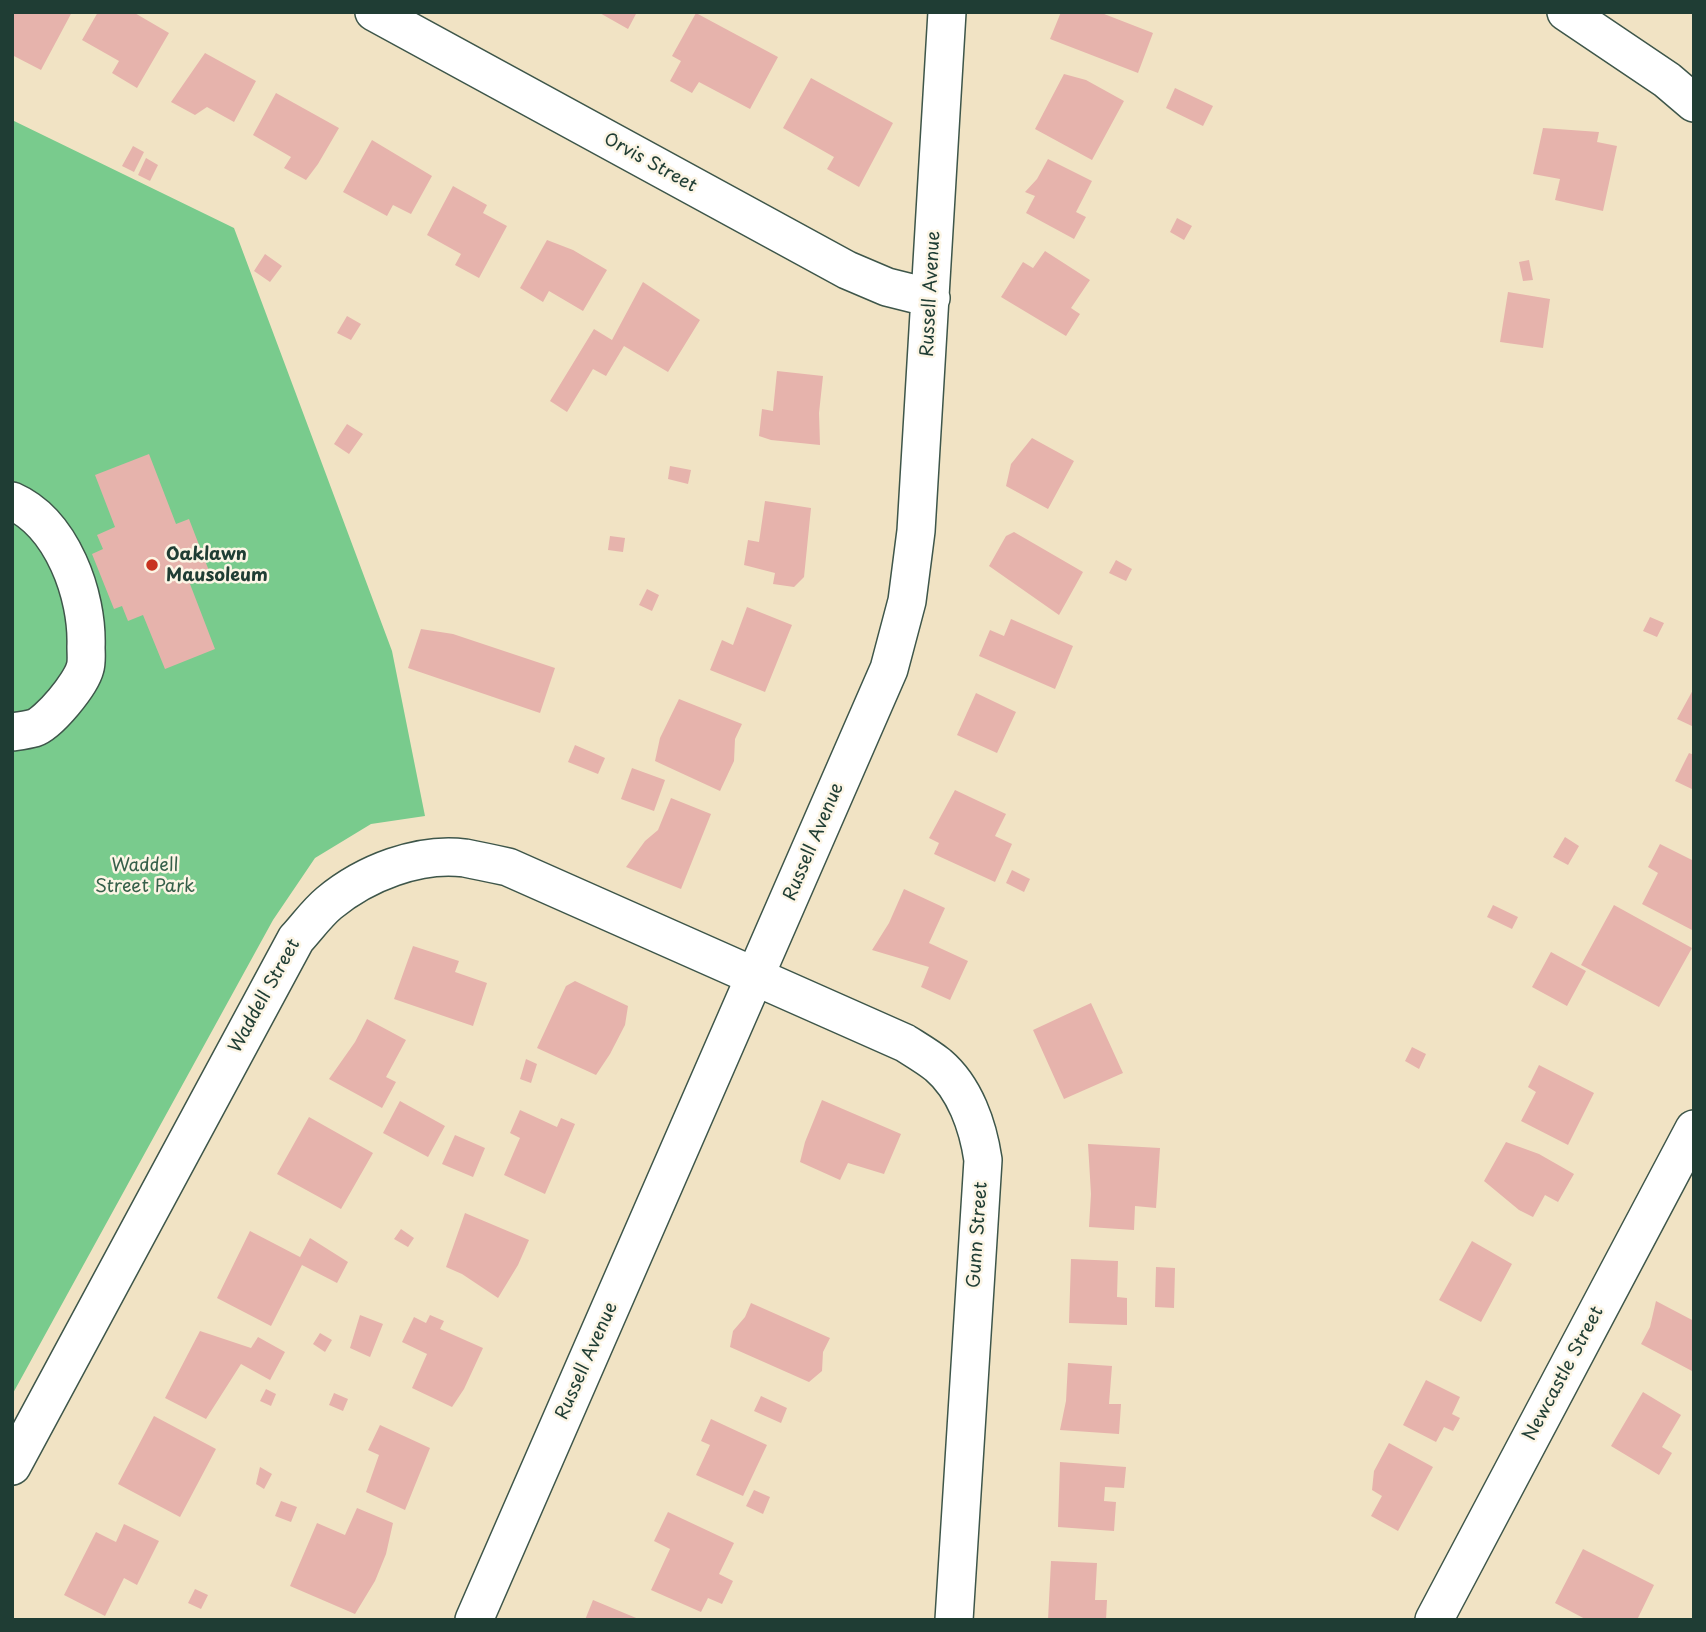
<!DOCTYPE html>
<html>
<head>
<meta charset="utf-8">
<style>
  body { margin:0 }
  #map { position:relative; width:1706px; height:1632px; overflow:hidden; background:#f1e3c4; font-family:"Playpen Sans",sans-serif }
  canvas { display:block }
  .frame { position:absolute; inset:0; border:14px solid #1f3d34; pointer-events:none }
</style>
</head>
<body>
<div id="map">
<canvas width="1706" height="1632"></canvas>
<div class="frame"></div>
</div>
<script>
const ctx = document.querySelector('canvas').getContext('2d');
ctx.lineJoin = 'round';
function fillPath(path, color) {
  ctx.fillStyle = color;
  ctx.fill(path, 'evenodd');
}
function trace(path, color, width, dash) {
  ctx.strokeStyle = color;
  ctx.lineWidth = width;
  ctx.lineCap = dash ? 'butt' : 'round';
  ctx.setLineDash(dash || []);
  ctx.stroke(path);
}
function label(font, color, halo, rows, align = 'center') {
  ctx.font = font + ' "Playpen Sans",sans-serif';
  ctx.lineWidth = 5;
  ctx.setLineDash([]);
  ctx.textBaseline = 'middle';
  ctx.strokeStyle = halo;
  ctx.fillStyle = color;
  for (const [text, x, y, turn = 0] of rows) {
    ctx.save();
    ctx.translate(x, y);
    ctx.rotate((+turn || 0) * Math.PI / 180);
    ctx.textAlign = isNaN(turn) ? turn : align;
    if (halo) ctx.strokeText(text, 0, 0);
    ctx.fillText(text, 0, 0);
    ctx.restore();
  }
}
const green = new Path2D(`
  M12,120L234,228L392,651L425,816L371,824L315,858L273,920L12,1395Z`);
const building = new Path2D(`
  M12,12H72L41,70L12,55Z
  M98,12H133L169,33L137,88L112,73L119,61L82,40Z
  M598,12H637L628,29Z
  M1061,12H1099L1153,33L1138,73L1050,39Z
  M696,13L778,57L750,109L699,82L692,93L670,81L681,61L672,56Z
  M205,53L256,81L234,122L207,107L195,115L171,102Z
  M1064,74L1086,80L1124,101L1092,160L1035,129Z
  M811,78L893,123L859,187L827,169L834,157L783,128Z
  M1175,88L1213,106L1203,126L1166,108Z
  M276,93L339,128L318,164L306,180L284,168L291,157L253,135Z
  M1543,128L1599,132L1597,142L1617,146L1603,211L1555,200L1560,179L1533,174Z
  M372,140L432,176L411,214L393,205L387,216L343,192Z
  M133,146L144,152L134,172L122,166Z
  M146,158L158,165L150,181L138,175Z
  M1048,159L1092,181L1076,212L1086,217L1074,239L1026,213L1035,196L1025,192L1037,179Z
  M453,186L487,205L483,213L507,226L479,278L455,265L461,254L427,235Z
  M1177,218L1192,226L1184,240L1170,232Z
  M547,240L573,250L607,270L583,311L549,291L543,302L520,288Z
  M1045,251L1090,280L1071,308L1080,314L1066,336L1001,297L1023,262L1033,268Z
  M265,254L282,266L270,282L254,271Z
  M1529,260L1533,280L1523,281L1519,262Z
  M643,282L700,320L668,372L624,346L606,376L593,369L567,412L550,401L594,329L612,340Z
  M1508,292L1550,299L1543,348L1500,342Z
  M347,316L361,324L351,340L337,333Z
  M777,371L823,376L819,413L820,445L771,440L759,436L762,409L773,411Z
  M347,424L363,434L349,454L334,444Z
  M1032,438L1074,461L1048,509L1006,486L1011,464Z
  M149,454L176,524L189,519L211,576L190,584L215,649L165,669L143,615L128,621L122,606L114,609L92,554L103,549L97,535L115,527L95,475Z
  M670,466L691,470L688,484L668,479Z
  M765,501L811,508L804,577L794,587L773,584L775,573L744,565L748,540L759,542Z
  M1014,532L1083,572L1059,615L989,566L1006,536Z
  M610,536L625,538L623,552L608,550Z
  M1116,560L1132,569L1126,581L1109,573Z
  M647,589L659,595L652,611L639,605Z
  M747,607L792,625L765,692L710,670L722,640L733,645Z
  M1650,617L1664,623L1657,637L1643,631Z
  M1011,619L1073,646L1055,689L979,656L990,630L1004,636Z
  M421,629L453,634L555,668L540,713L408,668Z
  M1694,688V727L1677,719Z
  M976,693L1016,712L997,753L957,735Z
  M679,699L742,724L735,739L734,761L720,791L655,761L660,738Z
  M575,745L605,758L598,774L568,762Z
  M1689,753L1694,755V790L1675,781Z
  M632,768L665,780L654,811L621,799Z
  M955,790L1006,814L995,836L1012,844L995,882L934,854L939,843L929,838Z
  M671,798L711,814L681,889L626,867L645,841L658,830Z
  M1565,837L1579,846L1568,865L1553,857Z
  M1660,844L1694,861V931L1642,904L1658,873L1648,867Z
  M1012,870L1030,879L1024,892L1006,883Z
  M904,889L945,908L929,943L968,961L950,1000L921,987L929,967L872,950L889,923Z
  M1493,905L1518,917L1512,929L1487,917Z
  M1614,905L1692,948L1659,1007L1581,965Z
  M413,946L459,961L455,972L487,983L473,1026L394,999Z
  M1551,952L1586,971L1567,1006L1532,987Z
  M575,981L628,1006L625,1025L610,1054L596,1075L537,1048L566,986Z
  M1091,1003L1123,1073L1064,1099L1033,1030Z
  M367,1019L406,1040L386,1077L396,1082L382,1108L329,1079L355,1042Z
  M1412,1047L1426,1054L1419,1069L1405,1061Z
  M526,1059L537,1064L531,1083L520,1079Z
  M1539,1065L1594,1093L1568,1145L1521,1121L1536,1092L1528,1087Z
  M822,1100L901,1134L884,1174L848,1163L840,1180L800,1162L805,1142Z
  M400,1101L445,1126L428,1157L383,1133Z
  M520,1110L557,1127L561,1118L575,1124L545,1194L504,1175L520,1138L510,1133Z
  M309,1117L373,1153L341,1209L277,1174Z
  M455,1135L485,1148L473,1177L442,1164Z
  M1506,1142L1539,1154L1574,1174L1558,1202L1545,1195L1533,1217L1519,1210L1484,1181Z
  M1088,1144L1160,1148L1156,1208L1135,1206L1134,1230L1089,1227L1091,1194Z
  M465,1213L529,1240L518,1265L498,1298L462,1274L446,1267Z
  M401,1229L414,1238L408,1247L394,1239Z
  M250,1231L300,1257L310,1238L348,1262L337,1283L302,1265L271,1326L217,1298Z
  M1472,1241L1512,1264L1481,1322L1439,1300Z
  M1071,1259L1118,1261L1117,1297L1127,1298V1325L1069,1323Z
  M1156,1267L1175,1268L1174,1308L1155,1307Z
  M1656,1301L1694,1321L1692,1371L1641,1344L1650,1327Z
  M751,1303L830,1338L823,1352L822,1371L809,1382L730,1347L733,1331L745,1317Z
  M360,1315L383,1324L370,1357L350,1348Z
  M430,1315L444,1321L440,1329L483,1348L464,1389L452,1407L412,1388L427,1354L402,1342L414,1317L426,1323Z
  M200,1331L251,1348L258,1337L285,1352L270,1380L241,1364L206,1419L165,1398Z
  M320,1333L332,1340L325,1352L313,1344Z
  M1068,1363L1112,1366L1109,1404H1121L1119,1434L1060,1430L1066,1401Z
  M1426,1380L1460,1397L1452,1414L1460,1418L1453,1431L1444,1427L1436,1442L1403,1425Z
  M266,1389L276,1394L271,1406L260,1401Z
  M1643,1392L1681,1415L1662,1447L1672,1453L1659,1475L1611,1446Z
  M334,1393L348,1399L343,1411L329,1405Z
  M761,1396L787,1408L781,1423L754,1411Z
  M154,1416L216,1449L180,1517L118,1484Z
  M711,1419L767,1445L743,1496L696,1475L710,1445L701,1441Z
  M380,1425L430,1448L405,1510L366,1492L379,1455L368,1450Z
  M1389,1443L1433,1467L1398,1531L1371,1516L1382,1496L1372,1490L1374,1471Z
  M1060,1462L1126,1467L1124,1488L1105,1487L1104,1501L1116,1502L1114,1531L1058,1527Z
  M260,1467L272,1474L264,1489L256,1484Z
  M754,1490L770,1497L763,1514L746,1506Z
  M281,1501L297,1507L291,1522L275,1516Z
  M357,1508L393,1523L386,1554L375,1581L355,1614L290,1586L317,1523L345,1535Z
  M668,1512L734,1543L719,1574L733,1581L722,1604L708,1598L701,1612L651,1590L670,1549L654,1541Z
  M124,1524L159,1541L137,1585L124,1578L105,1616L64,1595L96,1532L116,1542Z
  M1583,1549L1654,1585L1637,1620H1587L1555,1603Z
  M1051,1561L1097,1563L1095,1600H1107L1106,1620H1048Z
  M195,1589L208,1595L201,1609L188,1603Z
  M593,1600L641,1620H585Z`);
const minor = new Path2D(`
  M374,12L847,270L887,287L931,298
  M1566,12L1667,80L1694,103
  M12,501C62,523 88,595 86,647C86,653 87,662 85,668C81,684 49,723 34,728C27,730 19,731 12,732
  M12,1466L296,939C307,927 317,913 329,903C365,873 419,852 465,858C480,861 494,864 508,867L905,1043C916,1050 928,1057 938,1065C965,1088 978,1126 983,1160L954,1620
  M474,1620L889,669L907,601L916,531L947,12
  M1434,1620L1694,1129`);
const markers = [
  [152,565,7,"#c8321e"]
];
const streetNames = [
  ["Orvis Street",650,163,29],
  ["Russell Avenue",931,294,-87],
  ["Russell Avenue",814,842,-67],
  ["Waddell Street",265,996,-61],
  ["Gunn Street",978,1235,-86],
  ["Russell Avenue",587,1361,-66],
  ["Newcastle Street",1564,1374,-62]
];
const poiNames = [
  ["Oaklawn",166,555],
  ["Mausoleum",166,576]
];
const parkNames = [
  ["Waddell",145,866],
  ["Street Park",145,887]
];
fillPath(green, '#79cb8d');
fillPath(building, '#e6b3ac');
trace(minor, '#3e564a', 40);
trace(minor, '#fff', 37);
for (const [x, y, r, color] of markers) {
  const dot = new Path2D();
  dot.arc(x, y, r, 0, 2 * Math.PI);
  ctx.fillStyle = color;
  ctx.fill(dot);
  trace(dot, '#fcf5e5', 2.5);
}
label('18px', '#1f3d34', '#fcf5e5', streetNames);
label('bold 18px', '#1f3d34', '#fcf5e5', poiNames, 'left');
label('18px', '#36604a', '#fcf5e5', parkNames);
</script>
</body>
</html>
